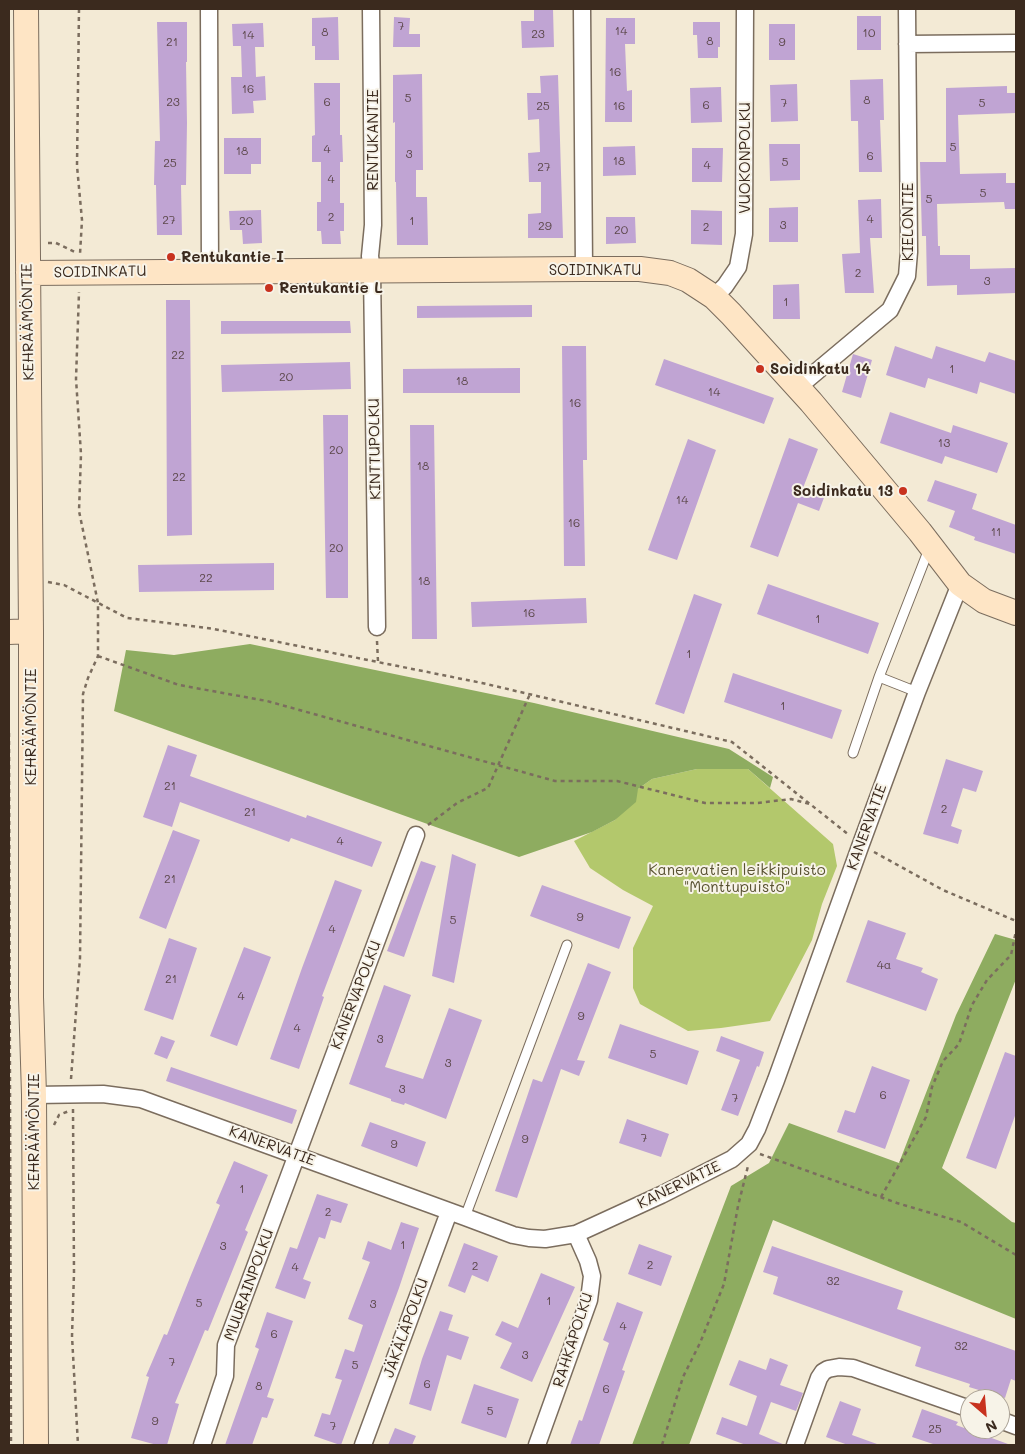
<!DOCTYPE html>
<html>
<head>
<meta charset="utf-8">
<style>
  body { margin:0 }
  #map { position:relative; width:1025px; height:1454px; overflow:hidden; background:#f3ead5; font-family:Mali,sans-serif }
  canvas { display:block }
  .frame { position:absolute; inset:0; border:10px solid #3b2a1e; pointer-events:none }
  .north { position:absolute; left:960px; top:1389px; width:50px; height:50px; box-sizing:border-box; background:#f7f3e8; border:1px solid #aca397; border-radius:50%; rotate:153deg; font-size:14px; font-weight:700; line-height:20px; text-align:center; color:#3b2a1e }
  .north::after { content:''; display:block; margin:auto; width:18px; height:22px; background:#c8321e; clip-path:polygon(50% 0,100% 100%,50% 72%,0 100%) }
</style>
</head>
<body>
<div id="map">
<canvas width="1025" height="1454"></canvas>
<div class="frame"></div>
<div class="north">N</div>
</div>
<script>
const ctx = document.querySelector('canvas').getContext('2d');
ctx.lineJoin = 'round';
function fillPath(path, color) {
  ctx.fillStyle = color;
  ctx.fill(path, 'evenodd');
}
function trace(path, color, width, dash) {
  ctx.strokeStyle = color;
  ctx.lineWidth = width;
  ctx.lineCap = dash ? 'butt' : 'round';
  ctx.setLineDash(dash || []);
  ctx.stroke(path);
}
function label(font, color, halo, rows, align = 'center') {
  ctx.font = font + ' Mali,sans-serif';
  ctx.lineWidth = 4;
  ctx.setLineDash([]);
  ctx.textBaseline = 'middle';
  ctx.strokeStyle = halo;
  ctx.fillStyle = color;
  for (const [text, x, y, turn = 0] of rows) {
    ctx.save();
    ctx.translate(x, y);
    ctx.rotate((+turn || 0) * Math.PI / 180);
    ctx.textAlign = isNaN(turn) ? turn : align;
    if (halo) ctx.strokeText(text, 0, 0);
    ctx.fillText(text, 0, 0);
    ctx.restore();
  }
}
const green = new Path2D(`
  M697,769H748L833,844L837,866L822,904L812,940L770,1021L721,1028L688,1031L640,1004L633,988V948L653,906L623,890L590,868L574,841L615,820L638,789L652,779Z`);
const forest = new Path2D(`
  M250,644L534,703L729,749L773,777L770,788L748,769H697L652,779L638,789L636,802L615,820L592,832L519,857L114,711L126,650L174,655Z
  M995,934L1016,940V979L942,1168L1012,1222L1016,1223V1319L773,1220L689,1445H632L731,1186L769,1163L789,1123L899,1163L956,1015Z`);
const building = new Path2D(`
  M534,9H553L554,47L522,48L521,21H534Z
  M857,16H881V50H857Z
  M338,17L339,60H315V46H312V18Z
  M394,17L410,18L409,34H420V47H393Z
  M606,18H635V44H625L627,91L632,90V122H605Z
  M157,22H187V62H186L187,123L186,185H181L182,235H157L156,185H154L155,141H160Z
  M693,22H720V47H718V58H698L697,35H693Z
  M263,23L264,47H255L256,77L265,76L266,100L253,101L254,113L232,114L231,77H242L241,46H233L232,24Z
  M769,24H795V60H769Z
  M422,74L423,170H416V197H427L428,245H397L396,182H395V122L393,123V75Z
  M558,75L563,238H528V214L541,213V182H529L528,153L540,152L539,119L528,120L527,93H541L540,76Z
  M883,79L884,120H880L882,172H859L858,121H851L850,80Z
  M314,83H340V135H342L343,162H340V203H344V231H340L341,244H322L321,231H317V202H321V162H312V136L315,135Z
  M797,84L798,121L771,122L770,85Z
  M1007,86V93H1016V113L958,115L960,174L1006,173V183H1016V209H1005L1004,202L937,204L938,246H940V255H970V269L1016,268V293L957,295V285L927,286L926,236H922L920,162H946V88Z
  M721,87L722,122L691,123L690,88Z
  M224,138H261V164H251V174H224Z
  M769,144H800V180L770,181Z
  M635,146L636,175L603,176V147Z
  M692,148H723L722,182H692Z
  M881,199L882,238H870L874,293H845L842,254L860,253L858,200Z
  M798,207V242H769V208Z
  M261,210L262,243L243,244L242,230H230L229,211Z
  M691,210L722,211V245L691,244Z
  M606,217H635L636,243L606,244Z
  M799,284L800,319H773V285Z
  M166,300H190L192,535L167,536Z
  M532,305V317L417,318V306Z
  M221,321H350L351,333L221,334Z
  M562,346H586L587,460H583L585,566H564Z
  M895,346L932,359L936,346L985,362L989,352L1016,361V394L980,382L977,394L928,378L925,388L886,375Z
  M853,354L872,360L861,398L842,392Z
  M664,359L774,398L764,424L655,385Z
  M350,362L351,389L222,392L221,365Z
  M520,368V393H403V369Z
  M890,412L951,433L953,425L1008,443L997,473L945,456L942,464L880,443Z
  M323,415H348V598H326Z
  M410,425H434L437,639H412Z
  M789,438L818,449L803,488L825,495L819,511L798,503L778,557L750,547Z
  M688,439L716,450L677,560L648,550Z
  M935,480L977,494L972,509L1016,525V554L974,540L975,537L949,527L955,511L927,501Z
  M274,563V590L139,592L138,565Z
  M768,584L879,623L868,654L757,614Z
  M694,594L722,604L684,714L655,704Z
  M586,598L587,623L472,627L471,602Z
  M733,673L842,710L832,739L724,702Z
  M168,745L197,755L190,776L306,818L307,815L382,842L372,867L291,838L289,842L180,802L172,827L143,817Z
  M946,759L983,771L976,792L963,788L951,826L962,830L958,844L923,834Z
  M173,830L200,840L166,929L139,918Z
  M452,854L476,864L454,983L432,976Z
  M421,861L436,866L404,957L387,951Z
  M335,880L362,890L322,996L324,997L299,1069L270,1059L302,968Z
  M542,885L631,917L619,949L530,916Z
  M868,920L906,933L896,959L923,968L921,972L938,979L926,1011L846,982Z
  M169,938L197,948L173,1020L144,1010Z
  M244,947L271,957L237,1046L210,1036Z
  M588,963L611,972L577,1060L585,1061L579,1076L561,1069L517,1198L495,1191L533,1079L542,1082Z
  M384,985L411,995L385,1067L423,1079L449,1008L482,1020L446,1119L405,1103L404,1105L391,1101V1099L349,1084Z
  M620,1024L699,1051L687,1085L608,1058Z
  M161,1036L175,1041L167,1059L154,1054Z
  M721,1036L764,1052L759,1067L757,1066L738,1116L721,1110L740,1060L716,1051Z
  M1005,1052L1016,1056V1113L996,1169L966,1158Z
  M872,1066L910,1080L885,1149L837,1132L845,1110L855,1113Z
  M171,1067L297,1110L292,1124L166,1081Z
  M627,1119L669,1134L661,1157L619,1143Z
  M370,1122L426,1142L417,1167L361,1146Z
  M234,1161L268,1175L245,1230L248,1232L208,1331L205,1330L175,1403L179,1404L167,1445H157L131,1438L149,1377L146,1376L164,1334L167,1335L191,1275L220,1205L216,1203Z
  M317,1194L348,1204L341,1223L331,1220L325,1239L319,1237L303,1279L311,1282L305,1299L275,1288L290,1247L297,1249Z
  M401,1222L419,1228L399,1288L341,1445H340L314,1436L322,1413L330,1415L342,1380L335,1378L345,1349L354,1352L363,1325L348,1319L370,1262L362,1259L368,1241L391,1250Z
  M464,1243L498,1256L488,1282L472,1275L465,1293L448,1286Z
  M639,1244L672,1256L661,1286L628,1274Z
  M772,1246L903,1291L897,1309L1016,1351V1381L1011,1379L1005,1398L969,1387L970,1384L915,1366L921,1347L773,1294L778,1277L763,1272Z
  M541,1273L575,1287L532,1382L500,1368L512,1343L495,1335L502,1321L518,1328Z
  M617,1302L643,1312L622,1370L625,1371L599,1445H570L579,1420L582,1421L609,1343L603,1340Z
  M440,1311L453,1315L448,1330L469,1337L461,1360L447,1355L431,1411L409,1404L422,1359Z
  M267,1312L293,1321L267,1397L274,1399L267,1418L262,1417L252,1445H225L259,1349L255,1347Z
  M770,1358L788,1365L780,1385L803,1393L796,1411L771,1402L759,1434L785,1445H746L716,1434L722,1417L747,1426L757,1396L729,1385L739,1360L766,1370Z
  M474,1384L519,1399L506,1438L461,1423Z
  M840,1401L861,1409L852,1435L877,1444V1445H848L826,1437Z
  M922,1409L958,1422L956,1425L1008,1444V1445H936L912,1437Z
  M395,1428L416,1436L412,1445H388Z`);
const path = new Path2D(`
  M79,9L77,166L82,220L80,254
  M48,243H56L77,253
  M48,582L64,585L127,618L214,629L482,683L732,742L849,835
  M377,641L378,662
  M98,656L179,685L267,701L555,781H617L705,803H758L791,799L810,804
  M9,733L11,1445
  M428,825L457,803L488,788L530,694
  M874,852L943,890L1016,921
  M71,1079L80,958L83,694L88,678L98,656V603L79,511L81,454L76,379L79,292
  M73,1109L74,1273L72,1336L78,1445
  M54,1125L59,1115L69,1111
  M760,1154L897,1203L961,1222L1016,1255
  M881,1197L926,1117L932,1087L943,1061L959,1044L972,1005L987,980L1011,955L1016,931
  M662,1445L683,1377L700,1343L724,1284L738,1206L748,1166`);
const lane = new Path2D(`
  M879,677L917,692
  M853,753L879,677L929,549
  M465,1217L567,945`);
const street = new Path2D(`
  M209,9L210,271
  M371,9L373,225L370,256L372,271L377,627
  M582,9L584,269
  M907,44L1016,43
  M714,297L725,286L738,267L744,234L745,9
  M797,388L890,310L907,276L909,252L907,9
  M34,1095L103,1094L141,1099L465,1217L513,1235L529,1238L545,1239L576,1234L661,1195L732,1159L749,1144L757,1129L776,1080L861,844L917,692L960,584
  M1000,1420L1016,1426
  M202,1445L225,1376L226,1345L416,835
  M363,1445L449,1212
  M537,1445L589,1300L592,1276L588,1261L576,1234
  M795,1445L819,1378L823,1372L828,1369L839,1367L853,1368L970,1409`);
const secondary = new Path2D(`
  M26,9L31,631V997L34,1095L36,1445
  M28,273L584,269H640L670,273L688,280L714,297L731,314L811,402L920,532L960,584L984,601L1016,613
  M9,632L31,631`);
const markers = [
  [171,257,5,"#c8321e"],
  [269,288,5,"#c8321e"],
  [760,369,5,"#c8321e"],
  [903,491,5,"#c8321e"]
];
const numberNames = [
  ["7",401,26],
  ["14",621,31],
  ["8",325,32],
  ["10",869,33],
  ["23",538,34],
  ["14",248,35],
  ["8",710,41],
  ["21",172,42],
  ["9",782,42],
  ["16",615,72],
  ["16",248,89],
  ["5",408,98],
  ["8",867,100],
  ["23",173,102],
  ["6",327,102],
  ["7",784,103],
  ["5",982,103],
  ["6",706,105],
  ["25",543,106],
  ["16",619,106],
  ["5",953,147],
  ["4",327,149],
  ["18",242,151],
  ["3",409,154],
  ["6",870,156],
  ["18",619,161],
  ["5",785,162],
  ["25",170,163],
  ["4",707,165],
  ["27",544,167],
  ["4",331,179],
  ["5",983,193],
  ["5",929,199],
  ["2",331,217],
  ["4",870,219],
  ["27",169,220],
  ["20",246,221],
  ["1",412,221],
  ["3",783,225],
  ["29",545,226],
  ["2",706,227],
  ["20",621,230],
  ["2",858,273],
  ["3",987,281],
  ["1",786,302],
  ["22",178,355],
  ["1",952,369],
  ["20",286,377],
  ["18",462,381],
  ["14",714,392],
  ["16",575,403],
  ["13",944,443],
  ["20",336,450],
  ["18",423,466],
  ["22",179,477],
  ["14",682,500],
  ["16",574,523],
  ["11",996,532],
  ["20",336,548],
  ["22",206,578],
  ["18",424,581],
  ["16",529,613],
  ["1",818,619],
  ["1",689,654],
  ["1",783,706],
  ["21",170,786],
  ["2",944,809],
  ["21",250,812],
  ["4",340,841],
  ["21",170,879],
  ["9",580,917],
  ["5",453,920],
  ["4",332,929],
  ["4a",884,965],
  ["21",171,979],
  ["4",241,996],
  ["9",581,1016],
  ["4",297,1028],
  ["3",380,1039],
  ["5",653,1054],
  ["3",448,1063],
  ["3",402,1089],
  ["6",883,1095],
  ["7",735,1098],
  ["7",644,1138],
  ["9",525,1139],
  ["9",394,1144],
  ["1",242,1189],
  ["2",328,1212],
  ["1",403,1245],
  ["3",223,1246],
  ["2",650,1265],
  ["2",475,1266],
  ["4",295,1267],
  ["32",833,1281],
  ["1",549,1301],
  ["5",199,1303],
  ["3",373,1304],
  ["4",623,1326],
  ["6",274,1334],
  ["32",961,1346],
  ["3",525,1355],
  ["7",172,1362],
  ["5",355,1365],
  ["6",427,1384],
  ["8",259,1386],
  ["6",606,1389],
  ["5",490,1411],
  ["9",155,1421],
  ["7",333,1426],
  ["25",935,1429]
];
const streetNames = [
  ["RENTUKANTIE",373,140,-90],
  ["VUOKONPOLKU",745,158,-90],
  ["KIELONTIE",908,222,-90],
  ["SOIDINKATU",595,270],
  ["SOIDINKATU",100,272,-1],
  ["KEHRÄÄMÖNTIE",28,322,-91],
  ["KINTTUPOLKU",375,449,-91],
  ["KEHRÄÄMÖNTIE",31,727,-90],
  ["KANERVATIE",867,827,-70],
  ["KANERVAPOLKU",356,995,-69],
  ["KEHRÄÄMÖNTIE",34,1132,-90],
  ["KANERVATIE",272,1146,20],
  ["KANERVATIE",679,1185,-26],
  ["MUURAINPOLKU",249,1285,-70],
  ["JÄKÄLÄPOLKU",406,1328,-70],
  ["RAHKAPOLKU",573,1340,-72]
];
const poiNames = [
  ["Rentukantie I",181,257],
  ["Rentukantie L",279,288],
  ["Soidinkatu 14",770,369],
  ["Soidinkatu 13",893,491,"right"]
];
const parkNames = [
  ["Kanervatien leikkipuisto",737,870],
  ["\"Monttupuisto\"",737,887]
];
fillPath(green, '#b3c86c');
fillPath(forest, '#8eac60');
fillPath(building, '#c0a4d3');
trace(lane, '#7b6d5e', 11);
trace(street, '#7b6d5e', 19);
trace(secondary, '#7b6d5e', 26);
trace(path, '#7b6d5e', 2.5, [4, 4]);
trace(lane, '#fff', 9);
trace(street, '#fff', 16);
trace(secondary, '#fee5c5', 24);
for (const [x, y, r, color] of markers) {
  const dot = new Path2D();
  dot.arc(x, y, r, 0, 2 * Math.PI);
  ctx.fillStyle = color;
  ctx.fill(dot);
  trace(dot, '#f7f3e8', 2);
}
label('12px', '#5c484b', null, numberNames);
label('15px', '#3b2a1e', '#f7f3e8', streetNames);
label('bold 15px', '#3b2a1e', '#f7f3e8', poiNames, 'left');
label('15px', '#595232', '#f7f3e8', parkNames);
</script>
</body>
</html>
